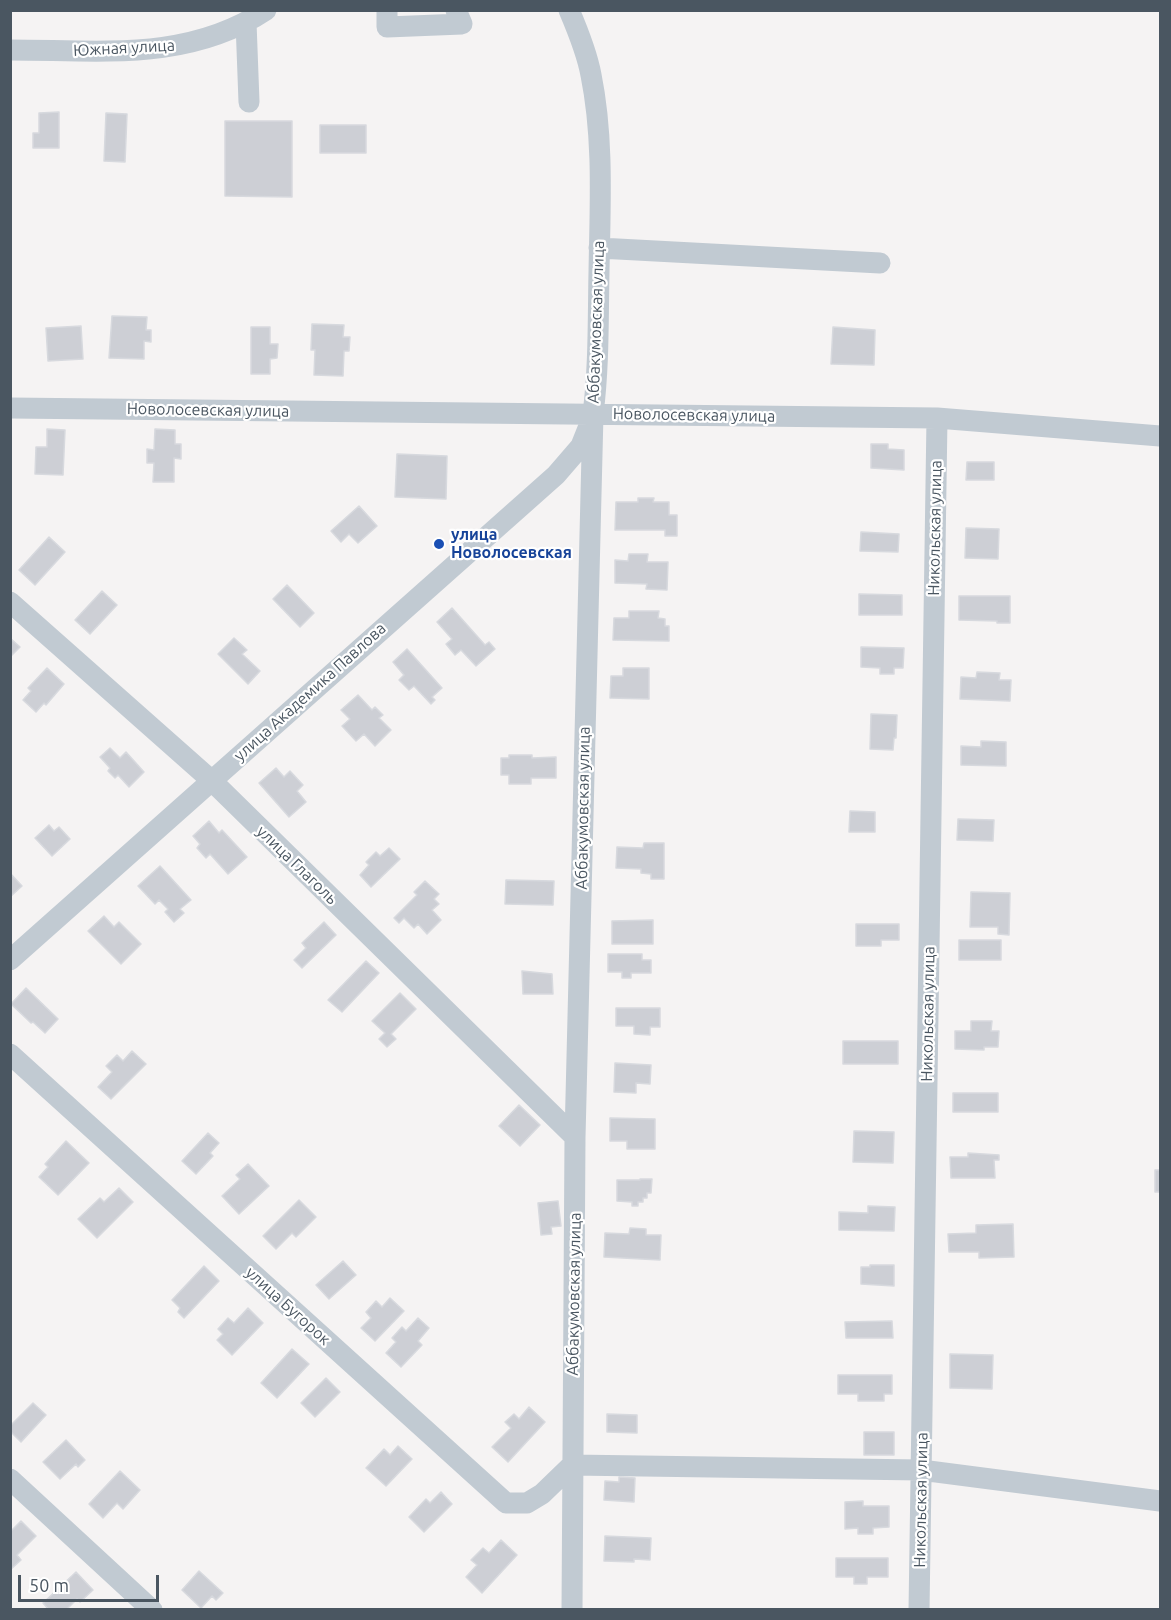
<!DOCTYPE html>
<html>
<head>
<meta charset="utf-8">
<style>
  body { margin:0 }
  #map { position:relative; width:1171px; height:1620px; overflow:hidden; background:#f5f3f3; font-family:Ubuntu,sans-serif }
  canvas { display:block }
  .frame { position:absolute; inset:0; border:12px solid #4a5661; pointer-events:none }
  .scale { position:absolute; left:18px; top:1575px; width:141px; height:27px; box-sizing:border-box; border:3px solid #4a5661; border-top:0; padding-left:8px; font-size:18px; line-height:21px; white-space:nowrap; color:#4a5661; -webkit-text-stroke:4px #fff; paint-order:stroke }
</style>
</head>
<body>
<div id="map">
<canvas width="1171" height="1620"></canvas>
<div class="frame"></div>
<div class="scale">50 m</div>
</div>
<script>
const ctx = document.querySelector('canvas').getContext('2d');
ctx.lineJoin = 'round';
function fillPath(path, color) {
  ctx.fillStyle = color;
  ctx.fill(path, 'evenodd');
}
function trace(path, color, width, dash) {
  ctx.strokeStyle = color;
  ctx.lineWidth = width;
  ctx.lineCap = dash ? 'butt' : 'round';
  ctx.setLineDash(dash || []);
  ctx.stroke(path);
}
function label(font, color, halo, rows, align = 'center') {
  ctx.font = font + ' Ubuntu,sans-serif';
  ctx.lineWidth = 4.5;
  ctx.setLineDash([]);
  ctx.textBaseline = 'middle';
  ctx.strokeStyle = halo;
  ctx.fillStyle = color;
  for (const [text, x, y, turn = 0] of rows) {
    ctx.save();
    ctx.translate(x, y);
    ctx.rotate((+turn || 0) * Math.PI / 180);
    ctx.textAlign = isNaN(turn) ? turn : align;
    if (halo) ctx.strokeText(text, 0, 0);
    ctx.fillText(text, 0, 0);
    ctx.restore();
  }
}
const building = new Path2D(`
  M59,112V148H33V133H39V113Z
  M106,113L127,114L125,162L104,161Z
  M225,121H292V197L225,196Z
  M320,125H366V153H320Z
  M112,316L147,317L146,330H151V342L144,341V359L109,358Z
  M312,324L344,325L343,337H350L349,351H344L343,376L314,375L315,350H311Z
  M81,326L83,359L48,361L46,328Z
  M251,327H270V344H278L277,358L270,359V374H251Z
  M833,327L875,330L874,365L831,364Z
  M47,429L65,430L63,475L35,474L36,447H47Z
  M155,429L175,430V444H181V459L174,458V482H153L154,463H147V449L154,450Z
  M871,444H888V449L904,450V470L871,468Z
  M397,454L447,456L446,499L395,497Z
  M967,462H994V480H966Z
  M638,498H654L653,502H669V515H677V536H665V530H615L616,502H638Z
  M359,506L377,526L358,543L349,534L341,542L331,531Z
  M966,528L999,529L998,559L965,558Z
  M861,532L899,534L898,552L860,551Z
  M49,537L65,552L35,585L19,570Z
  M629,554H648L647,562H668L667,590L646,589L647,584L615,583V560L628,561Z
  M287,585L314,613L300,627L273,599Z
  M102,591L117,605L90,634L75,620Z
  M859,594L902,595V615H859Z
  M959,596H1010V623H997V621L959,620Z
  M452,608L485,645L489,642L495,649L476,666L461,650L455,655L446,644L452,639L437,622Z
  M629,611H659L658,618L665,619V626H669V641L613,640L614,618H629Z
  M10,638L20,647L10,657Z
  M234,638L247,650L242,654L260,671L248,684L218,654Z
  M861,647L904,648L903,668H894V674H880V668L861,667Z
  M407,649L442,688L432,697L435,700L431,704L414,686L409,690L399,680L404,675L393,662Z
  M47,668L64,684L46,705L44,703L36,712L23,700L31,691L28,688Z
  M623,668H649V699L610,698L611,676H623Z
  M977,672L1000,673L999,680H1011L1010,701L960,699L961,677L976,678Z
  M358,695L372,710L375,707L383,715L379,718L391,730L375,746L364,734L356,741L342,726L350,719L341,710Z
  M871,714L897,715L896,738H894L893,750L870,749Z
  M981,741L1006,742V766L961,765V746L981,747Z
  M110,748L120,758L126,752L144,772L129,787L118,775L115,778L108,771L110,768L100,757Z
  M509,755H532V758L556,757V778H531V784H509V775H501V758H509Z
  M276,768L284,777L290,771L303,785L297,791L306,802L289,817L259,783Z
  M850,811L875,812V832H849Z
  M958,819L994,820L993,841L957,840Z
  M209,821L219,833L222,830L247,857L228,874L210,854L206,858L197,848L200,844L193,836Z
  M49,825L54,831L59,827L70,839L52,856L35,838Z
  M644,843H664V879H651V874L641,873V869L616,868L617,847L643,848Z
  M389,848L400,859L371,887L360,875L369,865L366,862L376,852L380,856Z
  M160,866L191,900L180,909L184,913L174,922L165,912L168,909L159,900L155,904L138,886Z
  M10,873L22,886L10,897Z
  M506,880L554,881L553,905L505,904Z
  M425,881L439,894L434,899L439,904L432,910L441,920L427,934L418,924L414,928L404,918L399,923L394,918L417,895L414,892Z
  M971,892L1010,893L1009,935L998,934V927H970Z
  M104,916L114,927L119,922L141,944L121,964L88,931Z
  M653,920V944H612V921Z
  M324,922L336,935L302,968L294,960L306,948L302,943Z
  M856,924H899V940H881V946H856Z
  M959,940H1001V960H959Z
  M608,954H642V960H651V973H631V978H622V972H608Z
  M366,961L379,973L342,1012L328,1000Z
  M522,971L552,974L553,994H523Z
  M26,988L58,1019L45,1033L33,1022L31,1023L11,1004Z
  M400,993L416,1009L391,1034L396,1039L387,1047L379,1039L385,1033L372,1021Z
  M616,1008H660V1027H650V1035L634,1034V1026H616Z
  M971,1021H992L991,1031H999L998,1047H984V1050L955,1049V1031H971Z
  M843,1041H898V1064H843Z
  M132,1051L146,1064L111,1099L98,1087L112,1072L106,1066L117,1055L123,1061Z
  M615,1063L651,1065L650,1084L636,1083V1093L614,1092Z
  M953,1093H998V1112H953Z
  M519,1105L540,1125L520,1146L499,1126Z
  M610,1118L655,1119V1149H627V1141H610Z
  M854,1131L894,1132L893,1163L853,1162Z
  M208,1133L219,1143L210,1153L213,1156L196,1174L182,1161Z
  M66,1141L89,1163L58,1195L39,1177L48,1167L45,1164Z
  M968,1153L999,1155V1160H994L995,1178H951L950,1157H968Z
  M248,1164L269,1186L239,1214L222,1196L240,1179L236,1175Z
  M1155,1170H1160V1192H1155Z
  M640,1179H652L651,1193H647V1198H643V1202H638V1206H632V1202L617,1201V1180H640Z
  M119,1188L133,1202L97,1238L78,1219L100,1198L104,1202Z
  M299,1200L316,1217L296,1237L292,1233L276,1249L263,1236Z
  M558,1201L561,1226L551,1227L552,1234L541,1235L538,1203Z
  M868,1206L895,1207L894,1231L839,1230V1212L868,1213Z
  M1013,1224L1014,1257L979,1258V1252H949L948,1234L976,1233V1225Z
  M630,1228L646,1229V1235H661L660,1260L604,1257L605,1233L629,1234Z
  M343,1261L356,1275L329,1299L316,1285Z
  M870,1265H894V1286L861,1284V1267H870Z
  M204,1266L219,1281L184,1318L178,1312L180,1308L172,1300Z
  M390,1298L404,1311L375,1341L361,1328L371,1318L366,1312L376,1301L382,1307Z
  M248,1308L263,1323L232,1355L217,1340L223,1334L218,1329L228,1318L234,1323Z
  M418,1318L429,1328L418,1341L422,1345L401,1367L386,1353L396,1342L392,1338L402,1327L406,1331Z
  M892,1321L893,1338H846L845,1322Z
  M292,1349L309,1364L277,1398L261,1383Z
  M950,1354L993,1355L992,1389L950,1388Z
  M838,1375H892V1394H884V1401H858V1394H838Z
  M326,1378L340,1392L315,1417L301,1403Z
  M33,1403L46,1415L21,1442L10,1431V1426Z
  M529,1407L545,1422L508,1462L492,1447L511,1428L505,1422L514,1414L519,1419Z
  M607,1414L637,1415V1433L607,1432Z
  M864,1432H894V1455H864Z
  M66,1440L85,1460L78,1467L76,1464L60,1479L43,1462Z
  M398,1446L412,1459L386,1486L366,1468L384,1449L390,1455Z
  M120,1471L140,1490L123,1509L117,1503L103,1518L89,1504Z
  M619,1477L635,1478L634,1502L604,1500L605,1481L619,1482Z
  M441,1492L452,1504L424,1532L409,1517L426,1499L430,1503Z
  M863,1501V1506H889V1527L873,1528V1534H858V1528L845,1529V1502Z
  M21,1521L36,1536L17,1555L21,1560L10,1570V1532Z
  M605,1536L651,1538L650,1560L634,1559V1562L604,1561Z
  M501,1540L517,1555L482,1593L466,1577L477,1565L471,1560L483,1548L489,1553Z
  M836,1558H888V1577H867V1584H854V1577H836Z
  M199,1571L223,1593L216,1600L212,1596L201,1608L182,1590Z
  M76,1572L93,1590L80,1602L77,1599L66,1610H49L43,1603Z`);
const minor = new Path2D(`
  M387,10V27L462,24L456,10
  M569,10C578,31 587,53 591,75C604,139 600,207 599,272C598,319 599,367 593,414L575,1137L572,1610
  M246,22L249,102
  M10,50C100,50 188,62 266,10
  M599,248L880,263
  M10,408L937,418L1160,436
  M10,602L211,780L575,1137
  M10,960L556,475L581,446L589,426
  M10,1054L506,1503H527L542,1494L572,1465
  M572,1465L921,1470L1160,1501
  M10,1479L152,1610
  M919,1610L937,418`);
const markers = [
  [439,544,6,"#1a4fb4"]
];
const streetNames = [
  ["Южная улица",124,48,-3],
  ["Аббакумовская улица",596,322,-88],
  ["Новолосевская улица",208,410,1],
  ["Новолосевская улица",694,415,1],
  ["Никольская улица",935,528,-89],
  ["улица Академика Павлова",310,692,-42],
  ["Аббакумовская улица",583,808,-89],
  ["улица Глаголь",297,865,44],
  ["Никольская улица",928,1014,-89],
  ["Аббакумовская улица",574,1294,-89],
  ["улица Бугорок",288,1306,42],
  ["Никольская улица",921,1500,-89]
];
const transitNames = [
  ["улица",451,535],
  ["Новолосевская",451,553]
];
fillPath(building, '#cdcfd5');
trace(building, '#d7d9de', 1.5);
trace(minor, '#c1cad2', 21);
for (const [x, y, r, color] of markers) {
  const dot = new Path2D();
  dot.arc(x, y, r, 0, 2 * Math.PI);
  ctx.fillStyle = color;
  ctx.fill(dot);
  trace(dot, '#fff', 2);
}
label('16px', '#4a5661', '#fff', streetNames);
label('bold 16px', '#164399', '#fff', transitNames, 'left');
</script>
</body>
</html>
